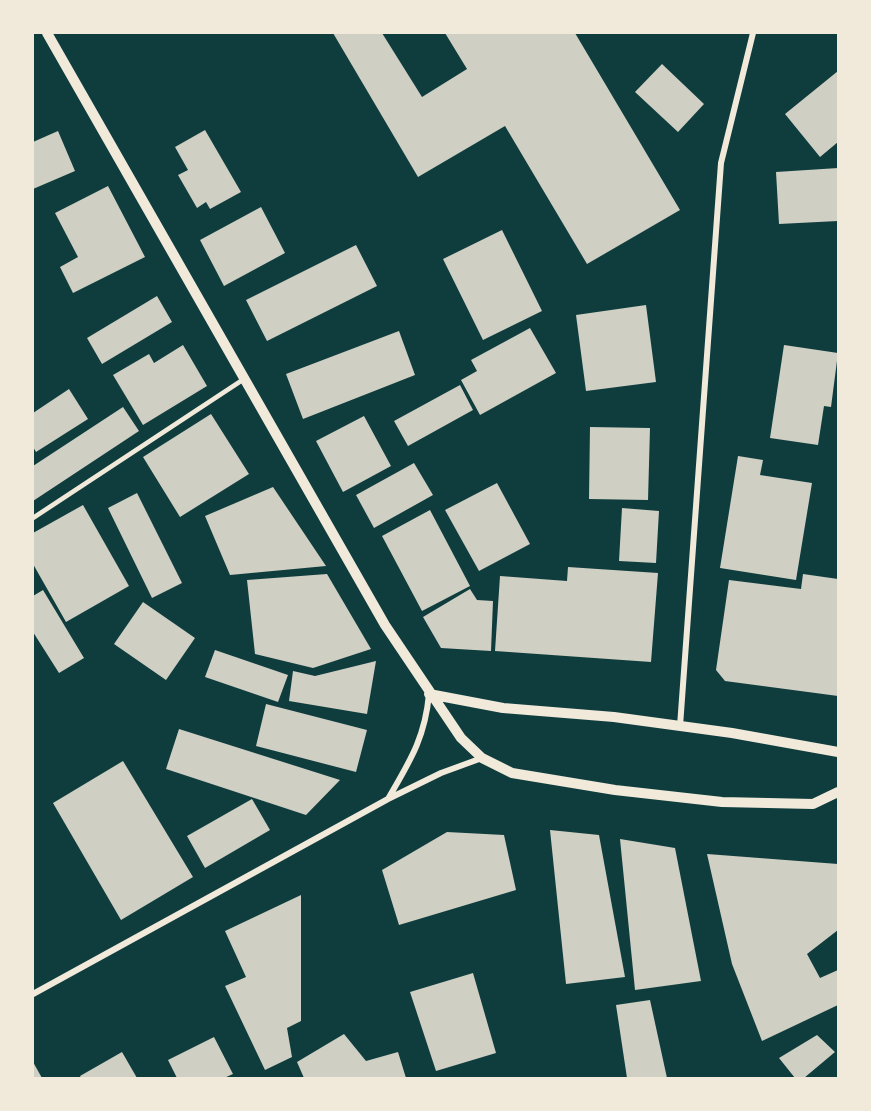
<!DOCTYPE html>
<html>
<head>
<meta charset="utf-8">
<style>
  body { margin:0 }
  #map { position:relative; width:871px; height:1111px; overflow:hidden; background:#0f3d3e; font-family:"Fira Sans",sans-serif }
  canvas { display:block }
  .frame { position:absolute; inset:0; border:34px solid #f1e9da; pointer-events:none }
</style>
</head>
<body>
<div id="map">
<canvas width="871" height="1111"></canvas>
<div class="frame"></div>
</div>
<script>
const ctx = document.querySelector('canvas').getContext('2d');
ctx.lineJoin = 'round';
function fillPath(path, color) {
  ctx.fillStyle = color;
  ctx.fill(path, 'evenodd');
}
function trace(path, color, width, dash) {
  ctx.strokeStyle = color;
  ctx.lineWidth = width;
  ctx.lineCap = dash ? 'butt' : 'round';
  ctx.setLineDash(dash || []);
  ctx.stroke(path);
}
const building = new Path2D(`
  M333,33H382L422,97L467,69L445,33H575L680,210L587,264L505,126L418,177Z
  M662,64L704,104L678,132L635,92Z
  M838,71V142L820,157L785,114Z
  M205,130L241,192L210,209L206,202L197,208L178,175L188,170L175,147Z
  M58,131L75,171L33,189V142Z
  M838,168V221L779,224L776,172Z
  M108,186L145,257L73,293L60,267L78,257L55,213Z
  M261,207L285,253L224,286L200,240Z
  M502,230L542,311L483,340L443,259Z
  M356,245L377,286L267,341L246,300Z
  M157,296L172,322L102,364L87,338Z
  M646,305L656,382L586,391L576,315Z
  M530,328L556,373L480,415L461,380L477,371L471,360Z
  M399,331L415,375L303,419L286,374Z
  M183,345L207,386L143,425L113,375L149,354L154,363Z
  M784,345L838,353L831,407L824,406L818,445L770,438Z
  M460,385L473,410L408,446L394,421Z
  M69,389L88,419L36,452L33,447V413Z
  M123,407L139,431L33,501V466Z
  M211,414L249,474L180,517L143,457Z
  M364,416L391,466L343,492L316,441Z
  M590,427L650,428L648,500L589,499Z
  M738,456L763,460L760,475L812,483L796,580L720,568Z
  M414,463L433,495L374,528L356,495Z
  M497,483L530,544L479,571L445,510Z
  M273,487L326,566L230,575L205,516Z
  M137,493L182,583L152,598L108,508Z
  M83,505L129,586L66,622L33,564V533Z
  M622,508L659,511L656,563L619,561Z
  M430,510L470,586L422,611L382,536Z
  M568,567L658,573L651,662L495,651L500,576L567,581Z
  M327,574L371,649L313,668L255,654L247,580Z
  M803,574L838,579V696L725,681L716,670L729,580L801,589Z
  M470,589L477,600L493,601L491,651L441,648L423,617Z
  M43,590L84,658L59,673L33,632V596Z
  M143,602L195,638L166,680L114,644Z
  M215,650L288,675L278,702L205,677Z
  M376,661L367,714L289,701L293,671L315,676Z
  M266,704L367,730L356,772L256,746Z
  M179,729L340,780L306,815L166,769Z
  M123,761L193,877L121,920L53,803Z
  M252,799L270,830L205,868L187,836Z
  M550,830L599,835L625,977L566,984Z
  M447,832L504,835L516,890L399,925L382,870Z
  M620,839L675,848L701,981L635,990Z
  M707,854L838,864V930L807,954L820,978L838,970V1005L762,1041L732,964Z
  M301,895V1021L287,1028L292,1057L265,1070L225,986L246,977L225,931Z
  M473,973L496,1053L436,1071L410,992Z
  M650,1000L667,1078H627L616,1005Z
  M344,1034L366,1061L398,1052L406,1078H304L297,1062Z
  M817,1035L835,1052L804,1078H795L779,1058Z
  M214,1037L233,1074L224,1078H177L168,1060Z
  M122,1052L137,1078H81L80,1076Z
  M33,1062L42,1078H33Z`);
const service = new Path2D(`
  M33,518L244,379`);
const minor = new Path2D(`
  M429,694C425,738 410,761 388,799L441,773L482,758
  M680,726L721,163L753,33
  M33,994L388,799`);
const tertiary = new Path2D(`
  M47,33L385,625L461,738L482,758L512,773L615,790L722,802L813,804L838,792
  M429,694L503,708L614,717L732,733L838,752`);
fillPath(building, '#cfcfc3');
trace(service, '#f1e9da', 4.5);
trace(minor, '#f1e9da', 6);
trace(tertiary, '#f1e9da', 10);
</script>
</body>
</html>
